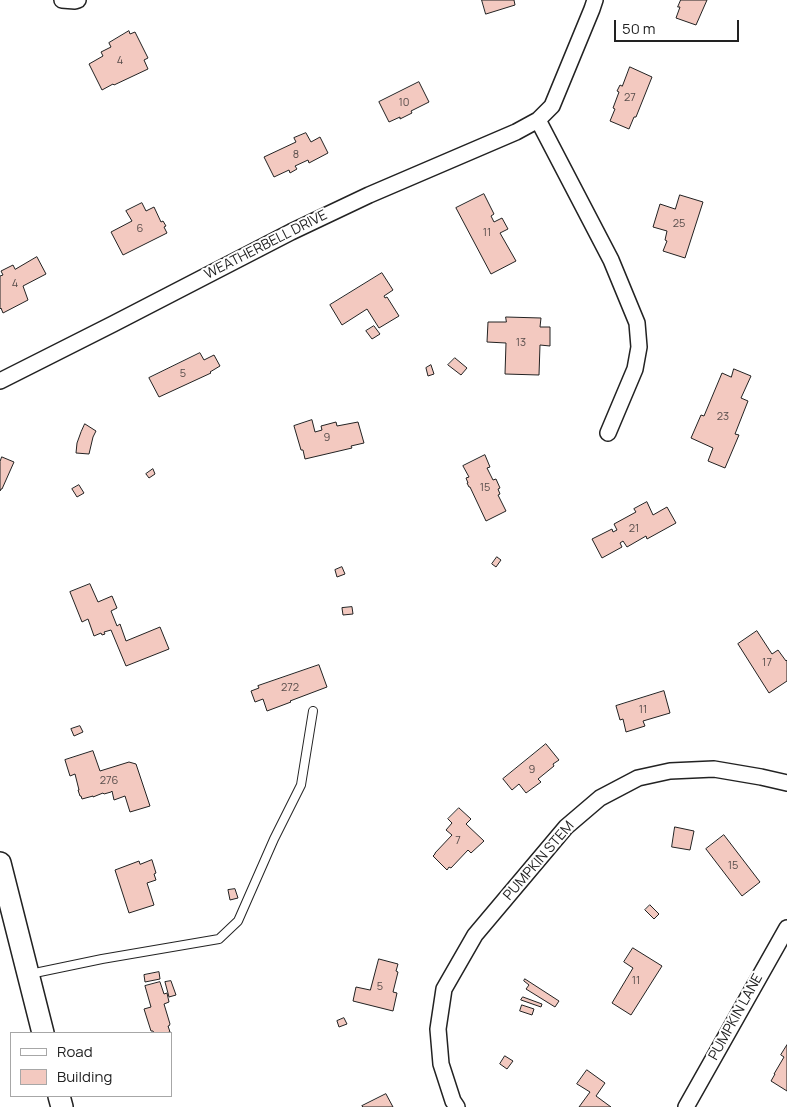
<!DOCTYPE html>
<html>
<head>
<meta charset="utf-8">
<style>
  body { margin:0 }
  #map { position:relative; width:787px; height:1107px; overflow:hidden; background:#fff; font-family:Manrope,sans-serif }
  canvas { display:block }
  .legend { position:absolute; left:10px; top:1032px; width:162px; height:65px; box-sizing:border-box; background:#fff; border:1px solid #a7a7a7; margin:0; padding:6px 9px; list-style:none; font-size:15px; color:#222 }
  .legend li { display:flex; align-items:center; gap:10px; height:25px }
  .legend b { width:25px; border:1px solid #a7a7a7 }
  .scale { position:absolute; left:614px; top:20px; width:125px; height:22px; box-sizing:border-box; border:2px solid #222; border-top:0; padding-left:6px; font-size:15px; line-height:18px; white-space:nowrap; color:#222; -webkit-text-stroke:4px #fff; paint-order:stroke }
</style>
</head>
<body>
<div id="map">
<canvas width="787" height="1107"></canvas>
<ul class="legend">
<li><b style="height:6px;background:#fff"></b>Road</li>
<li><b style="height:14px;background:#f3c9c0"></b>Building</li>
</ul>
<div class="scale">50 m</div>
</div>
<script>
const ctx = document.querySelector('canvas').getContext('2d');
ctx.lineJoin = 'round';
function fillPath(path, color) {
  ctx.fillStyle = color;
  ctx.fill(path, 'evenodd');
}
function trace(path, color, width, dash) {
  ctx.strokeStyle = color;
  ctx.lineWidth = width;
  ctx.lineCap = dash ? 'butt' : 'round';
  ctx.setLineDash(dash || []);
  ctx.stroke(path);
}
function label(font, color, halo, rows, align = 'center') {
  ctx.font = font + ' Manrope,sans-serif';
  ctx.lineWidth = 4;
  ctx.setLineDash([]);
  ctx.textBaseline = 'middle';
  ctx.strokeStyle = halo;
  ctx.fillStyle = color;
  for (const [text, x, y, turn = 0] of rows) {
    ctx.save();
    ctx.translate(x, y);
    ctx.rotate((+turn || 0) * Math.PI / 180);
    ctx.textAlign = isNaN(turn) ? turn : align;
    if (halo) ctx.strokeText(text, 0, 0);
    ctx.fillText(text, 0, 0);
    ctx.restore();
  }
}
const building = new Path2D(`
  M482,0H514L515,5L486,14Z
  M681,0H707L696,25L676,18L680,7H678Z
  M129,31L130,34L135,32L148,58L144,60L148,69L114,85L113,84L102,90L89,64L103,56L101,52L111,47L109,43Z
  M630,67L652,77L636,117H634L629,129L610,121L615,109L613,108L619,92L617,91L620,85L622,86Z
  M419,82L429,102L411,111L412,113L400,119V117L389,122L379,102Z
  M306,133L311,142L320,137L328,153L309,163L308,160L295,166L297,169L290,173L289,170L274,177L264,157L296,142L294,138Z
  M484,194L494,214L491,216L494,222L502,218L508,229L500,233L516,261L491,274L456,208Z
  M680,195L703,202L685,258L663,251L667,241L665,240L667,231L653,227L660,204L675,209Z
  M142,203L146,211L154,207L161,222L163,221L166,226L164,227L167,233L123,255L111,232L132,221L126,211Z
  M37,257L46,274L23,286L28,300L3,313L1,308L0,309V276L3,275L1,271L13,265L15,269Z
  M382,273L393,290L384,296L385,298L387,297L399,316L379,328L367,309L342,325L330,305Z
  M506,317L541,318L540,327H550V346L540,345L539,375L505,374L506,343L487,342L488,322H506Z
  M374,326L380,334L372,339L366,331Z
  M200,353L204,360L214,355L220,366L210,372L211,373L159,397L149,378Z
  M455,358L467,368L461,375L448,365Z
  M431,365L434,374L428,376L426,368Z
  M734,369L751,376L741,398L748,401L735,434L739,435L725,468L708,461L713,448L691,438L701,415L704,416L722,373L731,377Z
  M312,420L315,432L322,430L321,426L336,422L337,426L358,422L364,443L351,446L352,448L305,459L303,450H301L294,426Z
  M85,424L96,431L93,437L89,454L76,453L77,443L81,432Z
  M485,455L490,467L487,468L493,480L496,479L500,488L498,489L500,494L498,495L506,511L486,521L470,487H469L467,483H468L466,478L469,477L463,466Z
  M2,457L14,462L2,489H1L0,491V462Z
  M153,469L155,474L149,478L146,474Z
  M79,485L84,493L77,497L72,489Z
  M647,502L653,515L667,507L676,523L647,539L646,536L627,547L623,541L620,543L622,547L602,558L592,539L612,529L613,532L617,530L614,524L636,512L634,509Z
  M497,557L501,560L496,567L492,564Z
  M342,567L345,574L337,577L335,570Z
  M90,584L98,602L112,596L117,608L111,611L117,626L120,624L126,641L160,627L169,649L126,666L111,630L104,632L105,634L102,635L101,633L94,636L88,619L82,622L70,592Z
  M352,607L353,614L343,615L342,608Z
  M757,631L772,654L778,650L786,661L787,660V681L769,693L738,644Z
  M319,665L327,687L290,701L291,702L267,711L263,699L255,702L251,691L259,688L258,686Z
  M664,691L670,713L643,721L645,726L626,732L623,719L620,720L616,706Z
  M80,726L83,732L74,736L71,729Z
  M546,744L559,760L553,764L554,766L538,779L541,782L526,793L519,784L512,790L503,779Z
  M93,751L100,771L129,762L136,764L150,806L130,812L125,796L114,800L112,791L111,792L104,794L103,793L93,797V796L82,799L81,796H80L78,790H79L75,774L70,776L65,760Z
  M459,808L471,819L466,824L484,841L471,853L468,850L451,868L449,867L447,870L433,856L435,854V853L452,835L446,830L452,823L448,819Z
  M675,827L694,831L690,850L672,847Z
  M724,835L760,882L742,896L706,849Z
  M152,860L156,873L154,874L156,880L147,883L154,905L129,913L115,870L139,861L140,864Z
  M235,889L238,898L230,900L228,890Z
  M650,905L659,914L654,919L645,910Z
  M633,948L662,966L631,1015L612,1003L633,968L624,962Z
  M379,959L398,964L396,971L398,972L393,992L397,993L393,1011L353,1001L356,987L370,990Z
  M159,972L160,979L145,982L144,975Z
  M525,979L559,1001L555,1007L526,989L529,985L524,981Z
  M171,981L176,995L169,997L165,982Z
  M160,982L164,994L167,993L169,1002L164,1004L170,1024L169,1026H168L170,1032L166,1033H154L153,1031H151L144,1009L151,1007L145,986Z
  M523,997L542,1004L541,1007L521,1000Z
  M522,1005L534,1009L532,1015L520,1011Z
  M344,1018L347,1024L339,1027L337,1021Z
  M787,1045V1091L771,1081L775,1074H774L784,1057L781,1055Z
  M505,1056L513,1061L507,1069L500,1064Z
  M587,1070L605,1083L596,1096L611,1107H579L590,1092L577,1084Z
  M386,1094L393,1107H363L362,1106Z`);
const service = new Path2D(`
  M30,974L102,959L219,939L238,921L274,839L301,785L313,711`);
const minor = new Path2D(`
  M62,0L75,1L78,0
  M595,0L592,9L552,106L538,120L611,260L637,323L639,347L635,369L608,433
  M0,381L113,324L291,232L369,195L516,132L538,120
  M457,1107L453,1101L441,1064L438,1029L444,989L475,935L566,827L600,798L638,778L670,771L714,769L761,777L787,783
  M686,1107L787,928`);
const secondary = new Path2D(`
  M0,863L43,1033
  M59,1096L62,1107`);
const numberNames = [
  ["4",120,61],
  ["27",630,98],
  ["10",404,103],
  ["8",296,155],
  ["25",679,224],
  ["6",140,229],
  ["11",487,233],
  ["4",15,284],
  ["13",521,343],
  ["5",183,374],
  ["23",723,417],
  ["9",327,438],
  ["15",485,488],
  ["21",634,529],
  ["17",767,663],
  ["272",290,688],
  ["11",643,710],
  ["9",532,770],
  ["276",109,781],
  ["7",458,841],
  ["15",733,866],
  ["11",636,981],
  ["5",380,987]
];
const streetNames = [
  ["WEATHERBELL DRIVE",266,245,-27],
  ["PUMPKIN STEM",539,861,-49],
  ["PUMPKIN LANE",736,1017,-61]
];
fillPath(building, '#f3c9c0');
trace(building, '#222', 1);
trace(service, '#222', 10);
trace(minor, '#222', 18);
trace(secondary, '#222', 24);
trace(service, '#fff', 8);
trace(minor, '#fff', 15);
trace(secondary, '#fff', 21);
label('11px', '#564c4a', null, numberNames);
label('14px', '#222', '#fff', streetNames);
</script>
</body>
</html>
